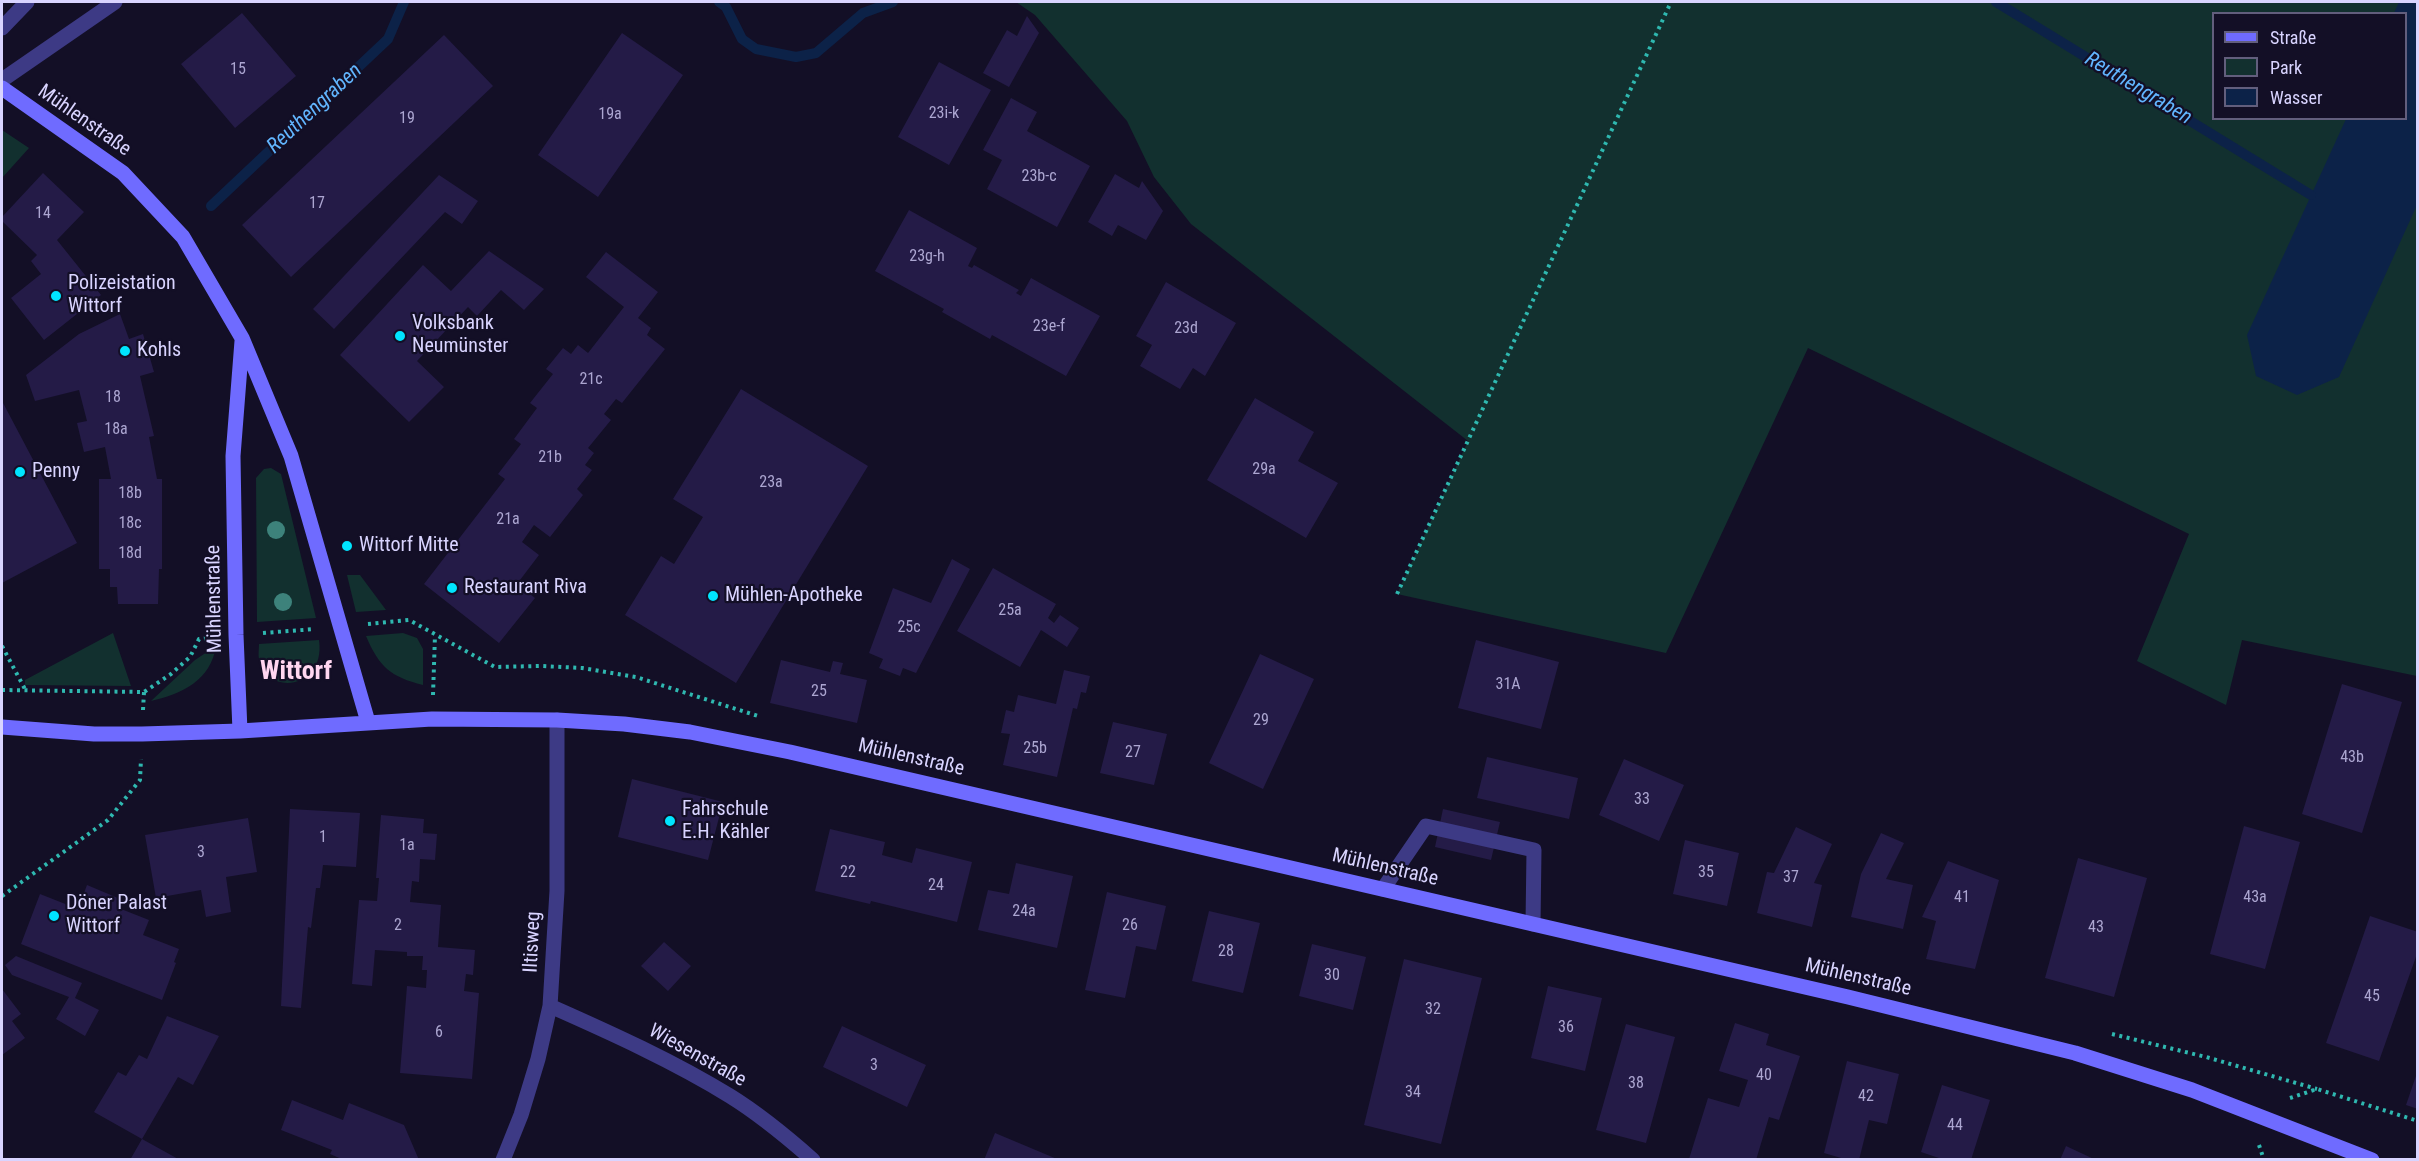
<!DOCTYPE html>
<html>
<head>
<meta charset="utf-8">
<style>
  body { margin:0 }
  #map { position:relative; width:2419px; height:1161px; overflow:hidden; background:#130f26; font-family:"Roboto Condensed",sans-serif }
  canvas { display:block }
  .frame { position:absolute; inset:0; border:3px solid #d9d4ff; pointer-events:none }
  .legend { position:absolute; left:2212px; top:12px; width:195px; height:108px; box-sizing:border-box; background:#130f26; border:2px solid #625e7d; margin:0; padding:8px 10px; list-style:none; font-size:18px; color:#d9d4ff }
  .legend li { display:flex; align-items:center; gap:12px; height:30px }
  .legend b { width:30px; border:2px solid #625e7d }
</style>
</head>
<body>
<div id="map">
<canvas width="2419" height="1161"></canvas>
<div class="frame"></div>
<ul class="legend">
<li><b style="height:8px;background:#6f6bff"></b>Straße</li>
<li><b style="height:16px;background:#12302f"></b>Park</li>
<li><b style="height:16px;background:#0c2248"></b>Wasser</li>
</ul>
</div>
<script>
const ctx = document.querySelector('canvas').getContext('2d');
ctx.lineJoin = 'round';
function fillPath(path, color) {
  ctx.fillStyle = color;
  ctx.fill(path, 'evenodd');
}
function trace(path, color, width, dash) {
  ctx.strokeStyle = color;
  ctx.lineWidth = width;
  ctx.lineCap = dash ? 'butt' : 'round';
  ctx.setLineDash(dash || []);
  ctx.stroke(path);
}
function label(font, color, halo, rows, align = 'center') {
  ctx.font = font + ' "Roboto Condensed",sans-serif';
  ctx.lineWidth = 4.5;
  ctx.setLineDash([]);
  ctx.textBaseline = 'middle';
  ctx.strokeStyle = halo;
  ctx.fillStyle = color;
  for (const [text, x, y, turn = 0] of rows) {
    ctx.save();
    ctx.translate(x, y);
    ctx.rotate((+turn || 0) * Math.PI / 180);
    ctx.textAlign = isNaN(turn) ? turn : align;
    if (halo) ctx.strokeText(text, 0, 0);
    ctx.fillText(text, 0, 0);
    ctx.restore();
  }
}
const green = new Path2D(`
  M1016,2H2417V676L2242,640L2226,705L2137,661L2189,534L1808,348L1666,653L1397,594L1468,441L1191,224L1154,177L1127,121L1035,15ZM2214,14H2406V118H2214Z
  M2,130L29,148L2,178Z
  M271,468L281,474L316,618L257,622L256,478L264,469Z
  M347,575H360L386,610L356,612Z
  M113,633L131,686L25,685V680Z
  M403,633L417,638L423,649V685C391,677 379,667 366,636Z
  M319,640C326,689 267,697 259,659C258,655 259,649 259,644Z
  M216,646C211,680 182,694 151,701L195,660Z`);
const water = new Path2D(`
  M2399,2H2417V205L2339,377L2297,395L2256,376L2247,335L2346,119L2406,118V14L2394,13Z`);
const stream = new Path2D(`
  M719,2L726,7L742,39L756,49L796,57L816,53L863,13L893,2
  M1996,2L2311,195
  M211,206L388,39L404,2`);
const building = new Path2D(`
  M242,13L296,76L235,128L181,64Z
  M1027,16L1039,33L1009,87L983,73L1007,30L1017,36Z
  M622,33L683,75L598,197L538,155Z
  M444,35L493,86L291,277L242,225Z
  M939,62L991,90L949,165L898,137Z
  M1011,98L1037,112L1027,131L1090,166L1057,227L987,189L1002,160L983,150Z
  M43,173L84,212L57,240L101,295L44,340L11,298L41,274L31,261L37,255L2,221V217Z
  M1115,174L1139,188L1142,181L1163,211L1146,240L1118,225L1112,236L1088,222Z
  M439,175L478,201L462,224L445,212L334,329L313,309Z
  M909,210L977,248L968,266L972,268L974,265L1019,290L1016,293L1021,296L1031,278L1100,316L1066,376L992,335L990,339L942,312L944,309L875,271Z
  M489,251L544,289L524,310L501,290L477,316L468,307L417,361L444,387L409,422L340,355L423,265L451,291Z
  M606,252L658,292L638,318L651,328L647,335L665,349L622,403L616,399L604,414L611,420L588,448L594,453L585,465L592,470L577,489L583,495L550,537L534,525L522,542L539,555L517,584L535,598L499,643L424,584L505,479L498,474L521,444L514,439L537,408L530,403L553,374L546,369L563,348L571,354L578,345L588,353L624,307L586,277Z
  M1166,282L1236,323L1205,376L1193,368L1180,389L1140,366L1152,345L1136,336Z
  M120,314L129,339L143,334L154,372L140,376L154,436L149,437L157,479H162V569H159L158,604H118L117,587H110V569H99V479H111L105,447L84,452L77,423L87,421L79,390L35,401L26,375L79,334Z
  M741,389L868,466L736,683L625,615L661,556L674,564L703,517L673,499Z
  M1255,398L1314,432L1298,461L1338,483L1306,538L1207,480Z
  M2,401L77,543L2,583Z
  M952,559L970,569L916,673L903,668L900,676L879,668L883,659L869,653L893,588L931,603Z
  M993,568L1056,604L1048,618L1054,623L1060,615L1079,628L1067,647L1041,630L1020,667L957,631Z
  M1476,640L1559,662L1541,729L1458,708Z
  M1260,654L1314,679L1263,789L1209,763Z
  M781,660L830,672L833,661L843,663L840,674L867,680L857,723L770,703Z
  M1064,670L1090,676L1086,693L1081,692L1077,709L1073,708L1057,777L1003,765L1010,734L1001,733L1006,710L1014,712L1018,695L1056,704Z
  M2342,684L2402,702L2362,833L2302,814Z
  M1113,722L1167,734L1154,785L1100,773Z
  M1487,757L1578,778L1569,819L1477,798Z
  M1624,759L1684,785L1659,841L1599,815Z
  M632,779L723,802L708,860L618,837Z
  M290,809L360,813L356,867L323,865L320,888H316L311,928L308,927L301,1008L281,1006Z
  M1443,809L1500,822L1491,860L1435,847Z
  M381,815L424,819L423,833L437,834L435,860L420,859L419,882L412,881L410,902L441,905L438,947L475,950L473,975L466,974L464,991L479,993L472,1079L400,1073L407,986L426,988L427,970H422L423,956H407V952L375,950L372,986L352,984L359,900L377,901L379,878H376Z
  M248,818L257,872L226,877L231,912L206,917L201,890L156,898L145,835Z
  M2244,826L2300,842L2265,969L2210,954Z
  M1796,827L1832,844L1814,883L1822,885L1812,927L1757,913L1767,872L1774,873Z
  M830,829L885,842L882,855L912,863L916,848L972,862L957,922L871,901L870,904L815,891Z
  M1881,833L1904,843L1886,879L1913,885L1903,929L1851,917L1861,874Z
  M1685,840L1739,853L1727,906L1673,894Z
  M2078,858L2147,878L2114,997L2045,978Z
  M1948,861L1999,880L1975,969L1926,959L1936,921L1922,917Z
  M1016,863L1073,876L1057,948L978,930L988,890L1009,894Z
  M87,885L125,901L121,909L149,920L143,935L179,949L174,962L176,963L162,1000L21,944L40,894L78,909Z
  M1107,892L1166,906L1156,950L1136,946L1125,998L1085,990Z
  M1209,911L1260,923L1243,993L1192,981Z
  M2370,916L2418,932V951L2379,1061L2326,1043Z
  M664,942L691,966L668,991L641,966Z
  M1312,944L1366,957L1353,1010L1299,996Z
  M16,956L82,983L75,998L99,1010L85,1036L56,1019L69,997L12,975L5,965Z
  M1404,959L1482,978L1441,1144L1364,1125Z
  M1548,986L1602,998L1585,1071L1531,1058Z
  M2,989L21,1014L12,1021L25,1038L2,1055Z
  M167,1016L219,1036L193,1085L178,1077L142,1139L94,1112L118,1072L126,1076L139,1055L147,1059Z
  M1735,1023L1769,1034L1766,1045L1800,1056L1779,1120L1769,1117L1756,1160L1689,1159L1708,1098L1739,1107L1748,1080L1719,1071Z
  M1626,1024L1675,1037L1646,1143L1596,1130Z
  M842,1026L926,1065L907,1107L823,1067Z
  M1847,1061L1899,1074L1887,1124L1869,1120L1859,1160H1848L1824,1153Z
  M2417,1073H2418V1109L2406,1105Z
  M1942,1085L1990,1100L1971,1160H1945L1921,1152Z
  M292,1100L343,1120L349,1103L404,1125L419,1160H344L330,1154L332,1150L281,1130Z
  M995,1133L1057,1159V1160H984Z
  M142,1139L180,1160H130Z
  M2066,1146L2096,1160H2060Z`);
const path = new Path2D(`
  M1397,594L1671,2
  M368,624L409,620L495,667L541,666L582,668L636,677L758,716
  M263,633L315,629
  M2,646L26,691
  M2,690L144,692L171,674L190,657L199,639L211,638
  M433,695L435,635
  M143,710L144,692
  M2,896L108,820L140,780L141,759
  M2112,1034L2206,1057L2317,1089
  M2290,1098L2317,1089L2418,1121
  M2259,1145L2264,1160`);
const lane = new Path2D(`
  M1383,889L1426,826L1534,850L1533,924`);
const street = new Path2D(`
  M2,28L27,2
  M2,80L115,2
  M550,1006C611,1033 673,1061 730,1096C759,1114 787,1137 813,1160
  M503,1160L521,1115L538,1059L550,1006L557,891V720`);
const secondary = new Path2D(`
  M2,88L123,173L183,237L242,338L291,456L368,722
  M2,727L94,734H142L240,731L432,719L557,720L624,724L690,732L790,752L1848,997L2075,1053L2192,1090L2372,1160
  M240,731L236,635L233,456L242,341`);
const trees = [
  [276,530],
  [283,602]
];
const markers = [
  [56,296,6,"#00e5ff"],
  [400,336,6,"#00e5ff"],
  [125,351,6,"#00e5ff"],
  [20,472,6,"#00e5ff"],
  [347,546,6,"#00e5ff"],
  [452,588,6,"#00e5ff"],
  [713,596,6,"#00e5ff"],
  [670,821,6,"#00e5ff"],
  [54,916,6,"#00e5ff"]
];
const numberNames = [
  ["15",238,70],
  ["23i-k",944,114],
  ["19a",610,115],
  ["19",407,119],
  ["23b-c",1039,177],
  ["17",317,204],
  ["14",43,214],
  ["23g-h",927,257],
  ["23e-f",1049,327],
  ["23d",1186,329],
  ["21c",591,380],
  ["18",113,398],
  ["18a",116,430],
  ["21b",550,458],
  ["29a",1264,470],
  ["23a",771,483],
  ["18b",130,494],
  ["21a",508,520],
  ["18c",130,524],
  ["18d",130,554],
  ["25a",1010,611],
  ["25c",909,628],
  ["31A",1508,685],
  ["25",819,692],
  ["29",1261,721],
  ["25b",1035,749],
  ["27",1133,753],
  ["43b",2352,758],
  ["33",1642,800],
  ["1",323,838],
  ["1a",407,846],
  ["3",201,853],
  ["22",848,873],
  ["35",1706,873],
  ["37",1791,878],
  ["24",936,886],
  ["41",1962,898],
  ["43a",2255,898],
  ["24a",1024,912],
  ["2",398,926],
  ["26",1130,926],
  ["43",2096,928],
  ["28",1226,952],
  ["30",1332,976],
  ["45",2372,997],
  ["32",1433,1010],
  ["36",1566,1028],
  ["6",439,1033],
  ["3",874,1066],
  ["40",1764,1076],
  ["38",1636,1084],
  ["34",1413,1093],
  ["42",1866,1097],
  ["44",1955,1126]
];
const streetNames = [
  ["Mühlenstraße",84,121,35],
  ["Mühlenstraße",215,599,-91],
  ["Mühlenstraße",911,758,13],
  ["Mühlenstraße",1385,868,13],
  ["Iltisweg",533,942,-87],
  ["Mühlenstraße",1858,978,13],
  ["Wiesenstraße",697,1056,29]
];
const poiNames = [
  ["Polizeistation",68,284],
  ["Wittorf",68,307],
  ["Volksbank",412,324],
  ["Neumünster",412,347],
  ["Kohls",137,351],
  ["Penny",32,472],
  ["Wittorf Mitte",359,546],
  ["Restaurant Riva",464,588],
  ["Mühlen-Apotheke",725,596],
  ["Fahrschule",682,810],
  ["E.H. Kähler",682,833],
  ["Döner Palast",66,904],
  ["Wittorf",66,927]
];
const waterNames = [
  ["Reuthengraben",2138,89,31],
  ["Reuthengraben",315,109,-43]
];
const districtNames = [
  ["Wittorf",296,672]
];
fillPath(green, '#12302f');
fillPath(water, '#0c2248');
trace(stream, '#0c2248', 10);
fillPath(building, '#241b47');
trace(path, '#2fb8b0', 4, [3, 4.5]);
trace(lane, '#3d3a85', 15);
trace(street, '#3d3a85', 15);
trace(secondary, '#6f6bff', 15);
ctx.fillStyle = '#3d827b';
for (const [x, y] of trees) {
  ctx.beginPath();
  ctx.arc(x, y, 9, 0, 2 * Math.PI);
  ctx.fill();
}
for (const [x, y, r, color] of markers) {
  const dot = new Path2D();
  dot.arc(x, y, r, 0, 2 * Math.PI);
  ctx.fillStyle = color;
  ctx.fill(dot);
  trace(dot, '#130f26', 2);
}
label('16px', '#aca6d1', null, numberNames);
label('20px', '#d9d4ff', '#130f26', streetNames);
label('20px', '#d9d4ff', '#130f26', poiNames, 'left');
label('italic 21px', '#62b6ff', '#130f26', waterNames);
label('bold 26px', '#ffd6f0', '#130f26', districtNames);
</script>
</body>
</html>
